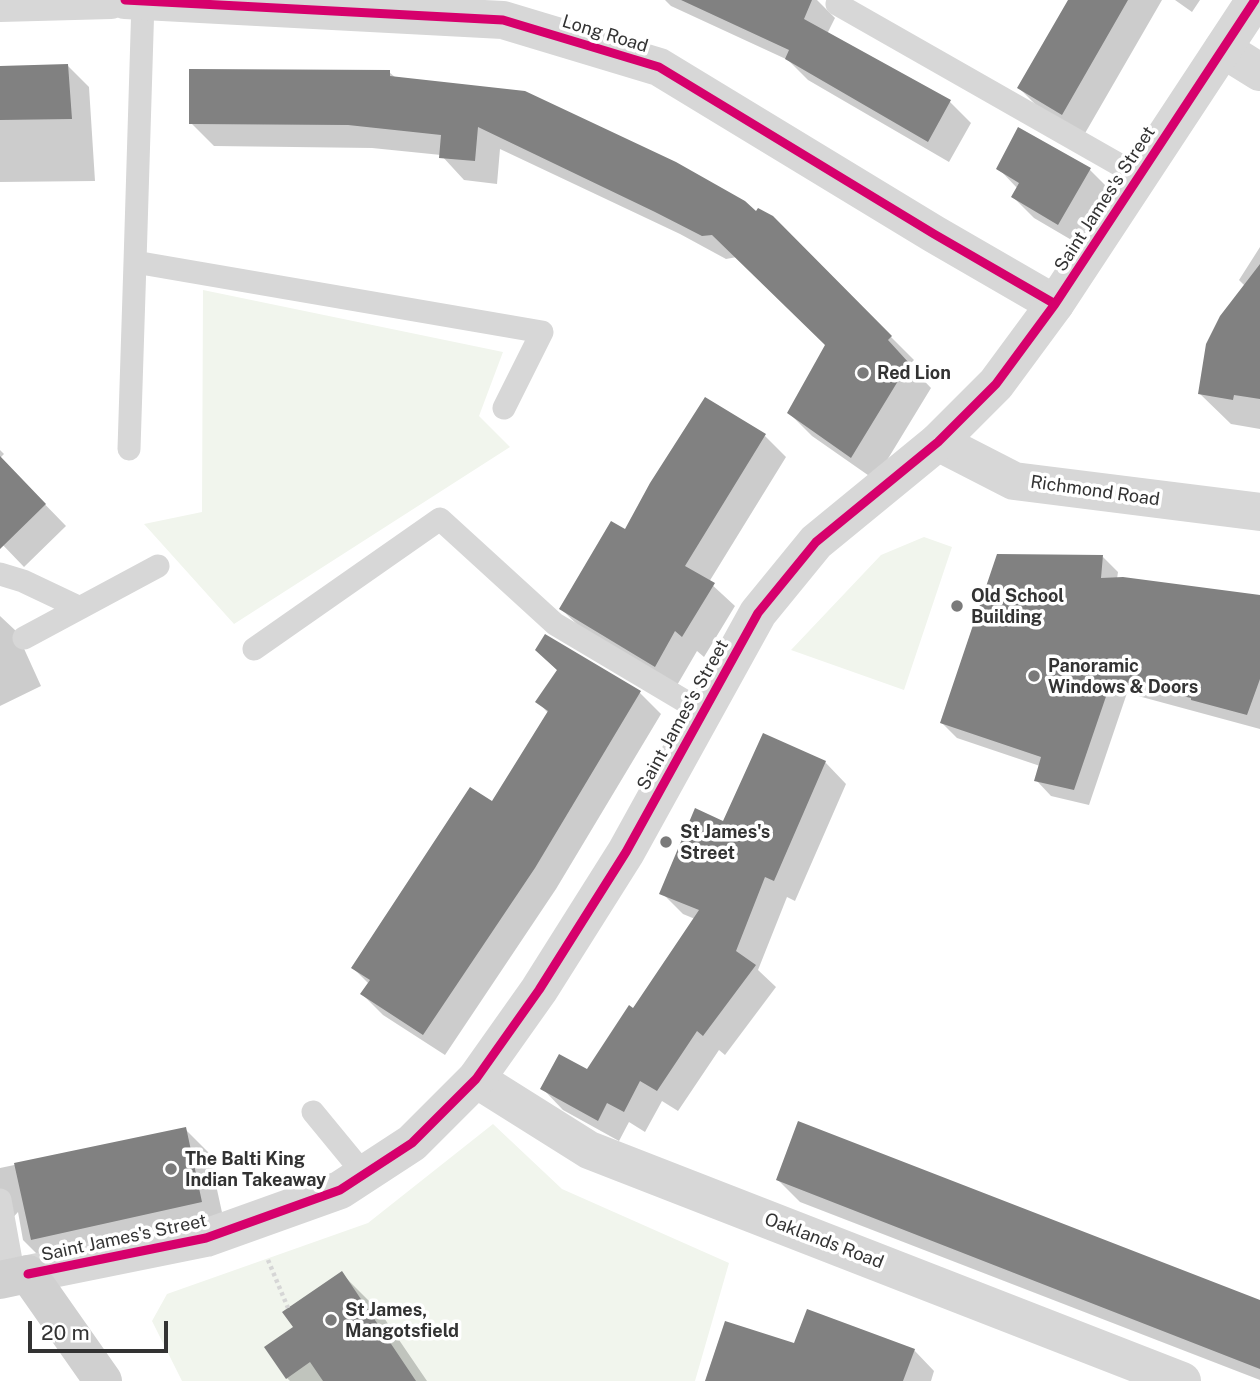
<!DOCTYPE html>
<html>
<head>
<meta charset="utf-8">
<style>
  body { margin:0 }
  #map { position:relative; width:1260px; height:1381px; overflow:hidden; background:#fff; font-family:"Public Sans",sans-serif }
  canvas { display:block }
  .scale { position:absolute; left:28px; top:1321px; width:140px; height:32px; box-sizing:border-box; border:4px solid #333; border-top:0; padding-left:9px; font-size:21px; line-height:24px; white-space:nowrap; color:#333; -webkit-text-stroke:5px #fff; paint-order:stroke }
</style>
</head>
<body>
<div id="map">
<canvas width="1260" height="1381"></canvas>
<div class="scale">20 m</div>
</div>
<script>
const ctx = document.querySelector('canvas').getContext('2d');
ctx.lineJoin = 'round';
function fillPath(path, color) {
  ctx.fillStyle = color;
  ctx.fill(path, 'evenodd');
}
function trace(path, color, width, dash) {
  ctx.strokeStyle = color;
  ctx.lineWidth = width;
  ctx.lineCap = dash ? 'butt' : 'round';
  ctx.setLineDash(dash || []);
  ctx.stroke(path);
}
function label(font, color, halo, rows, align = 'center') {
  ctx.font = font + ' "Public Sans",sans-serif';
  ctx.lineWidth = 7;
  ctx.setLineDash([]);
  ctx.textBaseline = 'middle';
  ctx.strokeStyle = halo;
  ctx.fillStyle = color;
  for (const [text, x, y, turn = 0] of rows) {
    ctx.save();
    ctx.translate(x, y);
    ctx.rotate((+turn || 0) * Math.PI / 180);
    ctx.textAlign = isNaN(turn) ? turn : align;
    if (halo) ctx.strokeText(text, 0, 0);
    ctx.fillText(text, 0, 0);
    ctx.restore();
  }
}
const green = new Path2D(`
  M203,290L503,352L479,416L510,447L234,624L144,524L202,512Z
  M924,537L952,547L904,690L791,650L881,555Z
  M493,1124L562,1189L729,1263L695,1381H182L152,1321L167,1294L368,1223Z`);
const shadow = new Path2D(`
  M665,0H817L835,18L827,34L950,102L971,123L949,162L808,80L788,60L671,6Z
  M1070,0H1162L1084,135L1040,109L1019,88Z
  M1175,0H1200L1192,12Z
  M68,66L89,87L95,181L0,182V67Z
  M389,72L396,78L772,218L914,360L909,365L931,388L875,480L812,436L789,413L827,345L737,257L726,259L680,234L500,149L497,184L464,180L441,155L372,148L214,146L191,123Z
  M1019,129L1090,170L1111,191L1080,245L1034,218L1013,197L1018,189L998,168Z
  M1260,247V429L1231,424L1200,394L1245,286L1239,280Z
  M765,436L786,457L709,582L735,606L704,657L697,651L676,687L583,630L561,609L626,532Z
  M0,450L4,454L0,458L66,526L24,567L0,542Z
  M1103,557L1118,572L1117,579L1260,596V729L1127,693L1089,805L1051,796L1036,780L1040,766L957,738L942,723Z
  M0,616L16,631L41,686L0,706Z
  M545,636L640,693L661,714L556,889L445,1055L383,1015L362,994L369,984L353,968L492,803L548,713L538,702L558,671L537,650Z
  M825,762L846,784L795,901L787,897L758,970L776,987L725,1055L719,1050L678,1111L662,1101L645,1132L629,1122L619,1141L563,1110L542,1088L587,1072L634,1010L695,919L683,914L662,893L724,823Z
  M185,1129L209,1153L225,1226L48,1265L23,1240L18,1212L10,1221L0,1261V1168Z
  M778,1180L1260,1302V1380L800,1202Z
  M342,1274L380,1312L427,1381H290L287,1378L295,1328Z
  M795,1346L914,1350L934,1371L931,1381H707Z`);
const building = new Path2D(`
  M681,0H812L804,19L951,100L928,142L785,59L789,50Z
  M1068,0H1128L1062,115L1017,88Z
  M68,64L72,119L0,120V66Z
  M189,69L390,70V76L525,91L676,162L745,201L756,211L758,208L773,216L892,336L888,340L909,363L851,458L787,413L825,345L712,235L702,236L655,212L478,127L475,161L439,158L441,135L348,125L189,124Z
  M1018,127L1091,168L1058,225L1011,197L1019,183L996,169Z
  M1260,264V399L1234,395L1233,400L1198,394L1206,344L1220,316Z
  M705,397L766,434L685,566L715,583L682,637L675,631L655,667L559,609L611,521L625,529L650,483Z
  M0,456L46,504L0,549Z
  M997,554L1103,555L1101,578L1123,577L1260,595V679L1247,715L1191,700V698L1112,679L1074,790L1034,781L1041,757L940,723Z
  M545,634L641,691L535,868L423,1035L360,994L370,980L351,968L470,787L492,801L548,711L535,702L557,670L535,650Z
  M763,733L826,761L774,881L765,877L736,951L756,965L703,1036L697,1031L657,1091L640,1081L624,1112L607,1103L598,1121L540,1089L559,1054L587,1069L629,1005L633,1008L699,910L659,894L695,808L723,821Z
  M798,1121L1260,1300V1369L776,1180Z
  M186,1127L202,1202L31,1240L14,1163Z
  M342,1271L416,1381H323L310,1362L286,1379L264,1347L293,1327L282,1312Z
  M807,1309L915,1349L903,1381H705L725,1321L794,1343Z`);
const path = new Path2D(`
  M268,1260L288,1308`);
const service = new Path2D(`
  M840,0L837,4L1139,176
  M143,1L135,262L542,332L504,408
  M129,449L135,262
  M0,574L23,581L80,608
  M24,638L158,566
  M254,649L440,519L555,624L703,712
  M313,1112L364,1174
  M0,1200L14,1277`);
const minor = new Path2D(`
  M125,0L503,20L659,67L934,234L1055,304
  M0,3L111,0
  M1223,49L1260,72
  M938,442L1014,481L1260,512
  M476,1079L589,1150L1182,1381`);
const tertiary = new Path2D(`
  M28,1274L206,1238L340,1190L412,1143L476,1079L539,990L626,852L758,613L816,542L938,442L996,384L1055,304L1255,0`);
const secondary = new Path2D(`
  M0,1280L28,1274L103,1381`);
const cycleway = new Path2D(`
  M125,0L503,20L659,67L934,234L1055,304
  M28,1274L206,1238L340,1190L412,1143L476,1079L539,990L626,852L758,613L816,542L938,442L996,384L1055,304L1255,0`);
const markers = [
  [863,373,7,"#7a7a7a"],
  [957,606,7,"#7a7a7a"],
  [1034,676,7,"#7a7a7a"],
  [666,842,7,"#7a7a7a"],
  [171,1169,7,"#7a7a7a"],
  [331,1320,7,"#7a7a7a"]
];
const streetNames = [
  ["Long Road",605,34,17],
  ["Saint James's Street",1105,199,-57],
  ["Richmond Road",1095,491,8],
  ["Saint James's Street",683,715,-61],
  ["Saint James's Street",124,1238,-12],
  ["Oaklands Road",824,1241,21]
];
const poiNames = [
  ["Red Lion",877,373],
  ["Old School",971,596],
  ["Building",971,617],
  ["Panoramic",1048,666],
  ["Windows & Doors",1048,687],
  ["St James's",680,832],
  ["Street",680,853],
  ["The Balti King",185,1159],
  ["Indian Takeaway",185,1180],
  ["St James,",345,1310],
  ["Mangotsfield",345,1331]
];
fillPath(green, '#f1f5ed');
fillPath(shadow, '#0003');
fillPath(building, '#818181');
trace(path, '#d6d6d6', 4.5, [3.5, 3.5]);
trace(service, '#d7d7d7', 23);
trace(minor, '#d7d7d7', 38);
trace(tertiary, '#d7d7d7', 38);
trace(secondary, '#d0d0d0', 38);
trace(cycleway, '#d6006c', 9);
for (const [x, y, r, color] of markers) {
  const dot = new Path2D();
  dot.arc(x, y, r, 0, 2 * Math.PI);
  ctx.fillStyle = color;
  ctx.fill(dot);
  trace(dot, '#fff', 2.5);
}
label('18px', '#333', '#fff', streetNames);
label('bold 18px', '#333', '#fff', poiNames, 'left');
</script>
</body>
</html>
